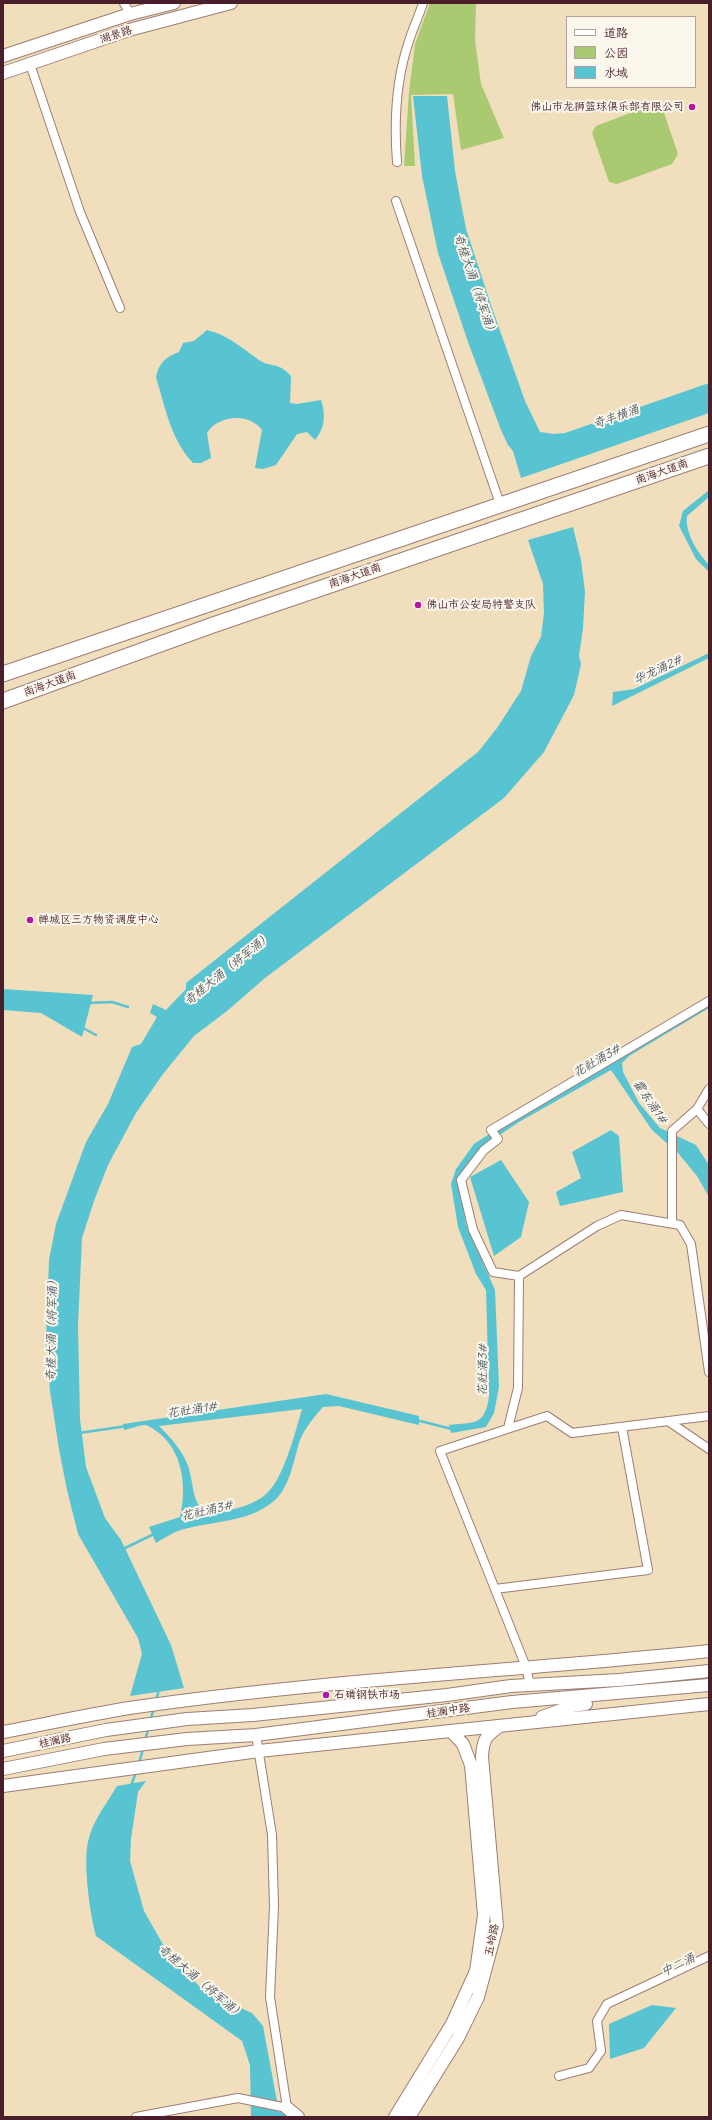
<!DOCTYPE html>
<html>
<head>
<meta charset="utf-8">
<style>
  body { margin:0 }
  #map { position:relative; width:712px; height:2120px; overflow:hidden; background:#f0debd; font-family:Delius,"LXGW WenKai TC",sans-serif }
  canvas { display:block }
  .frame { position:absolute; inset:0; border:4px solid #4a1f2b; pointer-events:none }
  .legend { position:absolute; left:566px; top:16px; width:130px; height:72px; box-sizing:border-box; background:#fbf7ec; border:1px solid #b4a19f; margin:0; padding:5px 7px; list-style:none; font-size:12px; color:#4a1f2b }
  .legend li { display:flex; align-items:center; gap:8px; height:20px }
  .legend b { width:20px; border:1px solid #b4a19f }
</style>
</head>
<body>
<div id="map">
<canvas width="712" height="2120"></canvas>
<div class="frame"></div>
<ul class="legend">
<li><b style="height:5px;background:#fff"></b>道路</li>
<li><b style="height:11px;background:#aaca72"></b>公园</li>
<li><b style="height:11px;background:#58c4d1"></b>水域</li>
</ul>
</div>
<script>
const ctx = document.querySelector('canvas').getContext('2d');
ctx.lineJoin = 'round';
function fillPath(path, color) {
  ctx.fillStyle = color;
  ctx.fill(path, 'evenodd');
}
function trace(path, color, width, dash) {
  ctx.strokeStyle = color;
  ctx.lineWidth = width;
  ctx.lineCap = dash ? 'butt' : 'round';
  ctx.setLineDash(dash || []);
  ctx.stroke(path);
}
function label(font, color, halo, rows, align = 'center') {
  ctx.font = font + ' Delius,"LXGW WenKai TC",sans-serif';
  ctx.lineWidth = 4;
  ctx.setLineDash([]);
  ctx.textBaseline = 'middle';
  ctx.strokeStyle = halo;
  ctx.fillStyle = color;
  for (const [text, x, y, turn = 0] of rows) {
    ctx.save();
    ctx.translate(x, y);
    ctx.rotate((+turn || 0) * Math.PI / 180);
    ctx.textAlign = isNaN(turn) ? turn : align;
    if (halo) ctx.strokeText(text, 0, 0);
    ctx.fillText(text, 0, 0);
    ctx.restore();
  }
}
const green = new Path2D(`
  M430,3H476L475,40L481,84L504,138L461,150L453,94L411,95L415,166H404L409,92L415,44Z
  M654,104L663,110L678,154L672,164L617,184L609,182L592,133L596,126Z`);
const water = new Path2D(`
  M413,96H447L455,171L466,229L493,311L525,401L540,432L554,434L565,433L709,383V413L521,478L513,451L508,445L501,430L468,342L438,253L422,176Z
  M207,330C228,335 242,348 259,360C270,368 278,361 291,376L290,403L297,404L321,400C326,415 325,428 315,440L307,432L297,434L276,465L263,469L255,468L262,430C250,412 217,415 207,433L211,458L201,463H193C171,440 165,407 156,377C159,363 165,357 179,352L183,343L194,341Z
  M709,490V497L687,516C685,533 697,552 709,565V572L696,559L679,526L683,511Z
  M573,527L581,560L585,592L583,628L579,656L581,664L574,695L544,752L504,798L265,978L227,1011L194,1036L163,1074L136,1113L108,1165L94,1201L82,1238L78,1325L80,1419L86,1467L105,1518L121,1540L171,1645L184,1688L130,1696L142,1654L138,1638L78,1534L67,1490L59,1449L50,1391L46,1339L49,1260L56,1224L86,1142L108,1104L132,1047L141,1044L157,1017L150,1013L153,1004L166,1010L186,989V983L478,752L497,728L521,691L531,656L541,637L544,613L543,584L528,540Z
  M709,653V658L612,706L613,692L634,689Z
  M3,989L93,995L82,1037L41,1013L3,1010Z
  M709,1003V1008L629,1056L622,1063L623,1072L639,1103L660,1128L696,1145L709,1165V1197L697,1176L678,1153L652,1130L611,1070L519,1122L483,1146L463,1171L461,1196L466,1224L495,1290L499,1387L494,1413L486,1427L451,1433L449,1425C475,1422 485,1426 489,1396L486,1290L476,1274L458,1227L451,1184L456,1169L474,1144L550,1094Z
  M611,1130L619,1136L623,1192L560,1206L556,1192L581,1178L572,1152Z
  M501,1160L529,1202L521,1237L494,1256L470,1177Z
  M326,1394L419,1416V1425L339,1406L323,1407C314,1417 305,1428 300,1440C294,1458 291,1482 278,1497C252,1524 211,1520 178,1531C170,1534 163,1539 156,1543L149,1527L180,1517C187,1488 183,1452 159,1433C155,1430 150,1426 145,1425C139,1425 130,1429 124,1430L123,1424ZM302,1409C296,1430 284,1476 269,1491C255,1507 229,1510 210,1514L206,1515C190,1497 195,1487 188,1466C183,1451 170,1437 159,1426Z
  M146,1781L138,1792L131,1839L130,1861L144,1911L169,1955L204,1991L252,2013L263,2026L279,2112L286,2113L290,2117H251L250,2065L242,2041L96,1936C90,1914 82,1859 89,1838C94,1819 107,1803 117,1786Z
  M652,2005L676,2008L644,2048L610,2059L609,2024Z`);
const stream = new Path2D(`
  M88,1003L112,1002L128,1007
  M81,1027L96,1035
  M416,1420L452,1429
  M79,1433L127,1426
  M123,1549L154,1534
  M156,1701L159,1689
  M150,1721L154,1708
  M145,1740L149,1727
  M139,1763L143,1749
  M131,1786L136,1772`);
const street = new Path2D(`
  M124,3L130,14
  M30,64L80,212L120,308
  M397,162C394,123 396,79 409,41C413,28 419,16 423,3
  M396,201L500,504
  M697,1109L709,1124
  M672,1223V1131L697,1109L709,1089
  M519,1276L493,1272L473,1230L461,1180L484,1150L498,1139L491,1130L709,1001
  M668,1421L709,1449
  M508,1428L518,1388L519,1276L597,1226L621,1215L680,1225L691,1244L709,1372
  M495,1589L648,1570L622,1427
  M530,1685L526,1667L440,1451L547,1416L572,1433L709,1416
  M559,2076L589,2068L601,2051L597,2021L607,2004L709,1956
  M136,2117L238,2098L287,2108L270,1997L274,1906L272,1835L256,1735`);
const secondary = new Path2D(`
  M3,56L130,14L174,3
  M3,73L129,30L231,3
  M542,1717L572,1706L586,1704
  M3,1732C45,1724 87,1715 129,1708C321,1680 516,1671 709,1651
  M3,1751L106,1730L187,1719L253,1715L447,1695L511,1686L619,1680L709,1671
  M3,1769L104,1749L187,1739L256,1735L512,1702L709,1685
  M3,1786L259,1751L709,1704
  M287,2108L298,2117
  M395,2117L452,2024L476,1971L484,1915L471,1765L463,1744L451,1731
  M409,2117L458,2038L478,1997L497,1926L482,1757C483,1740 485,1736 500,1726`);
const highway = new Path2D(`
  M3,674L709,434
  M3,701L213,625L709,456`);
const markers = [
  [692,107,4,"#b5179e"],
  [418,605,4,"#b5179e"],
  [30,920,4,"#b5179e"],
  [326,1695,4,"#b5179e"]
];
const streetNames = [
  ["湖景路",116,35,-18],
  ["南海大道南",662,472,-19],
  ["南海大道南",355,576,-19],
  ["南海大道南",50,684,-20],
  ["桂澜中路",448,1711,-8],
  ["桂澜路",55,1741,-12],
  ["五岭路",492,1940,-79]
];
const poiNames = [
  ["佛山市龙狮篮球俱乐部有限公司",684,107,"right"],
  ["佛山市公安局特警支队",426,605],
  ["禅城区三方物资调度中心",38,920],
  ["石𬒔钢铁市场",334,1695]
];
const waterNames = [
  ["奇槎大涌（将军涌）",475,285,71],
  ["奇丰横涌",616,417,-19],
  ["华龙涌2#",658,670,-25],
  ["奇槎大涌（将军涌）",228,969,-39],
  ["花社涌3#",597,1061,-30],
  ["霍东涌1#",650,1102,56],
  ["奇槎大涌（将军涌）",52,1328,-89],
  ["花社涌3#",483,1370,-89],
  ["花社涌1#",192,1410,-8],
  ["花社涌3#",207,1511,-13],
  ["中二涌",678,1965,-26],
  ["奇槎大涌（将军涌）",201,1982,40]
];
fillPath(green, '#aaca72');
fillPath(water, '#58c4d1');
trace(stream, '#58c4d1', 2.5);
trace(street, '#9d7e74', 10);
trace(secondary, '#9d7e74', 14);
trace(highway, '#9d7e74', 17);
trace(street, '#fff', 8);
trace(secondary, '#fff', 12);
trace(highway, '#fff', 15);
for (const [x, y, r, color] of markers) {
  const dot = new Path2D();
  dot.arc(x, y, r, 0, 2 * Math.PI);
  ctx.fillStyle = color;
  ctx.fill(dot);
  trace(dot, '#fbf7ec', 1.5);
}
label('11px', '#4a1f2b', '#fbf7ec', streetNames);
label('11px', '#4a1f2b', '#fbf7ec', poiNames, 'left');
label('italic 12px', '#4f5965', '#fbf7ec', waterNames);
</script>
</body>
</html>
